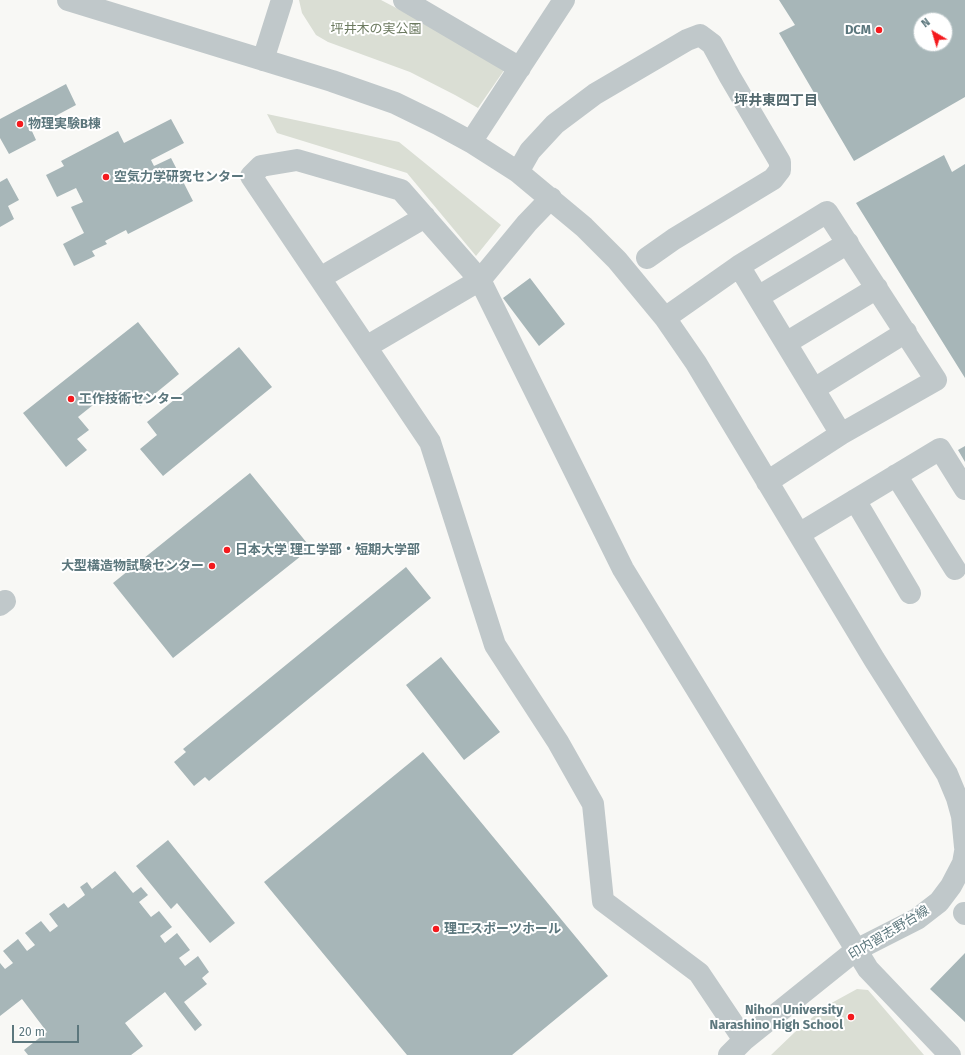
<!DOCTYPE html>
<html>
<head>
<meta charset="utf-8">
<style>
  body { margin:0 }
  #map { position:relative; width:965px; height:1055px; overflow:hidden; background:#f8f8f5; font-family:"Fira Sans",sans-serif }
  canvas { display:block }
  .north { position:absolute; left:913px; top:12px; width:40px; height:40px; box-sizing:border-box; background:#fff; border:1px solid #bec9cb; border-radius:50%; rotate:322deg; font-size:11px; font-weight:700; line-height:16px; text-align:center; color:#5c777d }
  .north::after { content:''; display:block; margin:auto; width:14px; height:18px; background:#f41a1e; clip-path:polygon(50% 0,100% 100%,50% 72%,0 100%) }
  .scale { position:absolute; left:12px; top:1025px; width:67px; height:18px; box-sizing:border-box; border:2px solid #5c777d; border-top:0; padding-left:5px; font-size:12px; line-height:14px; white-space:nowrap; color:#5c777d; -webkit-text-stroke:3px #fff; paint-order:stroke }
</style>
</head>
<body>
<div id="map">
<canvas width="965" height="1055"></canvas>
<div class="north">N</div>
<div class="scale">20 m</div>
</div>
<script>
const ctx = document.querySelector('canvas').getContext('2d');
ctx.lineJoin = 'round';
function fillPath(path, color) {
  ctx.fillStyle = color;
  ctx.fill(path, 'evenodd');
}
function trace(path, color, width, dash) {
  ctx.strokeStyle = color;
  ctx.lineWidth = width;
  ctx.lineCap = dash ? 'butt' : 'round';
  ctx.setLineDash(dash || []);
  ctx.stroke(path);
}
function label(font, color, halo, rows, align = 'center') {
  ctx.font = font + ' "Fira Sans","Noto Sans JP",sans-serif';
  ctx.lineWidth = 4;
  ctx.setLineDash([]);
  ctx.textBaseline = 'middle';
  ctx.strokeStyle = halo;
  ctx.fillStyle = color;
  for (const [text, x, y, turn = 0] of rows) {
    ctx.save();
    ctx.translate(x, y);
    ctx.rotate((+turn || 0) * Math.PI / 180);
    ctx.textAlign = isNaN(turn) ? turn : align;
    if (halo) ctx.strokeText(text, 0, 0);
    ctx.fillText(text, 0, 0);
    ctx.restore();
  }
}
const green = new Path2D(`
  M299,0H381L507,66L478,108L455,95L410,72L328,42L316,35L302,13Z
  M267,114L399,142L501,225L476,256L407,173L277,133Z
  M857,989L868,990L924,1055H771L795,1032L826,1006Z`);
const building = new Path2D(`
  M779,0H965V97L854,161L779,33L795,25ZM921,20H945V44H921Z
  M66,84L76,105L31,129L36,140L9,154L0,138V119Z
  M171,119L184,143L151,160L154,166L171,158L193,201L128,234L126,230L105,241L107,244L92,251L95,256L74,266L63,244L84,233L71,207L83,202L76,188L57,197L46,175L64,166L61,161L118,131L124,143Z
  M944,155L952,172L965,164V378L856,203Z
  M7,178L19,200L8,206L14,219L0,227V182Z
  M530,278L565,324L539,346L503,298Z
  M138,322L179,374L140,406L131,394L117,404L108,393L78,417L89,430L77,439L87,450L66,467L23,413Z
  M239,347L272,387L163,476L140,449L157,435L147,422Z
  M965,446V462L958,450Z
  M250,473L311,548L173,658L113,583Z
  M406,567L431,598L209,781L205,777L194,786L174,762L186,752L183,749Z
  M441,657L500,732L464,760L406,685Z
  M423,752L608,976L512,1055H407L264,882Z
  M168,840L235,923L210,943L177,903L171,909L136,866Z
  M115,871L133,893L141,887L148,895L139,902L151,917L159,911L172,927L160,936L165,943L177,933L190,950L179,958L185,966L198,956L209,972L202,978L207,984L184,1002L202,1025L195,1031L165,992L125,1023L143,1046L131,1055H28L24,1050L47,1032L22,999L0,1016V963L5,969L13,963L3,951L18,939L27,951L35,945L25,933L41,921L50,932L58,926L49,914L64,903L68,908L85,895L80,887L87,882L92,889Z
  M965,953V1022L930,989Z`);
const minor = new Path2D(`
  M68,0L332,81L395,103L438,124L471,142L518,172L584,227L617,260L665,318L696,363L874,659L947,774L957,798L962,816L965,847
  M404,0L520,68
  M263,60L282,0
  M471,142L564,0
  M518,172L530,151L555,124L595,94L687,40L700,35L712,44L730,77L780,162V170L773,179L674,239L647,258
  M739,266L841,434
  M320,278L425,217
  M758,297L848,243
  M665,318L739,266L827,212L936,380L841,434L767,482
  M786,343L877,288
  M366,347L480,280L527,223L551,198
  M814,389L906,332
  M896,475L955,569
  M855,500L910,593
  M799,534L940,449L965,489
  M0,605L5,601
  M964,913L965,914
  M744,1040L699,973L603,901L593,804L558,742L495,645L430,442L251,176L261,166L297,160L401,190L480,280L623,569L868,969L950,1055
  M729,1055L744,1040L856,950L917,919L939,902L951,886L963,863L965,852`);
const markers = [
  [879,30,4,"#f41a1e"],
  [20,124,4,"#f41a1e"],
  [106,177,4,"#f41a1e"],
  [71,399,4,"#f41a1e"],
  [227,550,4,"#f41a1e"],
  [212,566,4,"#f41a1e"],
  [436,929,4,"#f41a1e"],
  [851,1017,4,"#f41a1e"]
];
const parkNames = [
  ["坪井木の実公園",376,29]
];
const poiNames = [
  ["DCM",871,30,"right"],
  ["物理実験B棟",28,124],
  ["空気力学研究センター",114,177],
  ["工作技術センター",79,399],
  ["日本大学 理工学部・短期大学部",235,550],
  ["大型構造物試験センター",204,566,"right"],
  ["理工スポーツホール",444,929],
  ["Nihon University",843,1010,"right"],
  ["Narashino High School",843,1025,"right"]
];
const streetNames = [
  ["印内習志野台線",889,933,-31]
];
const neighbourhoodNames = [
  ["坪井東四丁目",776,101]
];
fillPath(green, '#daded4');
fillPath(building, '#a7b6b8');
trace(minor, '#c0c8ca', 22);
for (const [x, y, r, color] of markers) {
  const dot = new Path2D();
  dot.arc(x, y, r, 0, 2 * Math.PI);
  ctx.fillStyle = color;
  ctx.fill(dot);
  trace(dot, '#fff', 1.5);
}
label('13px', '#6c7a60', '#fff', parkNames);
label('bold 13px', '#5c777d', '#fff', poiNames, 'left');
label('13px', '#5c777d', '#fff', streetNames);
label('bold 14px', '#53696e', '#fff', neighbourhoodNames);
</script>
</body>
</html>
